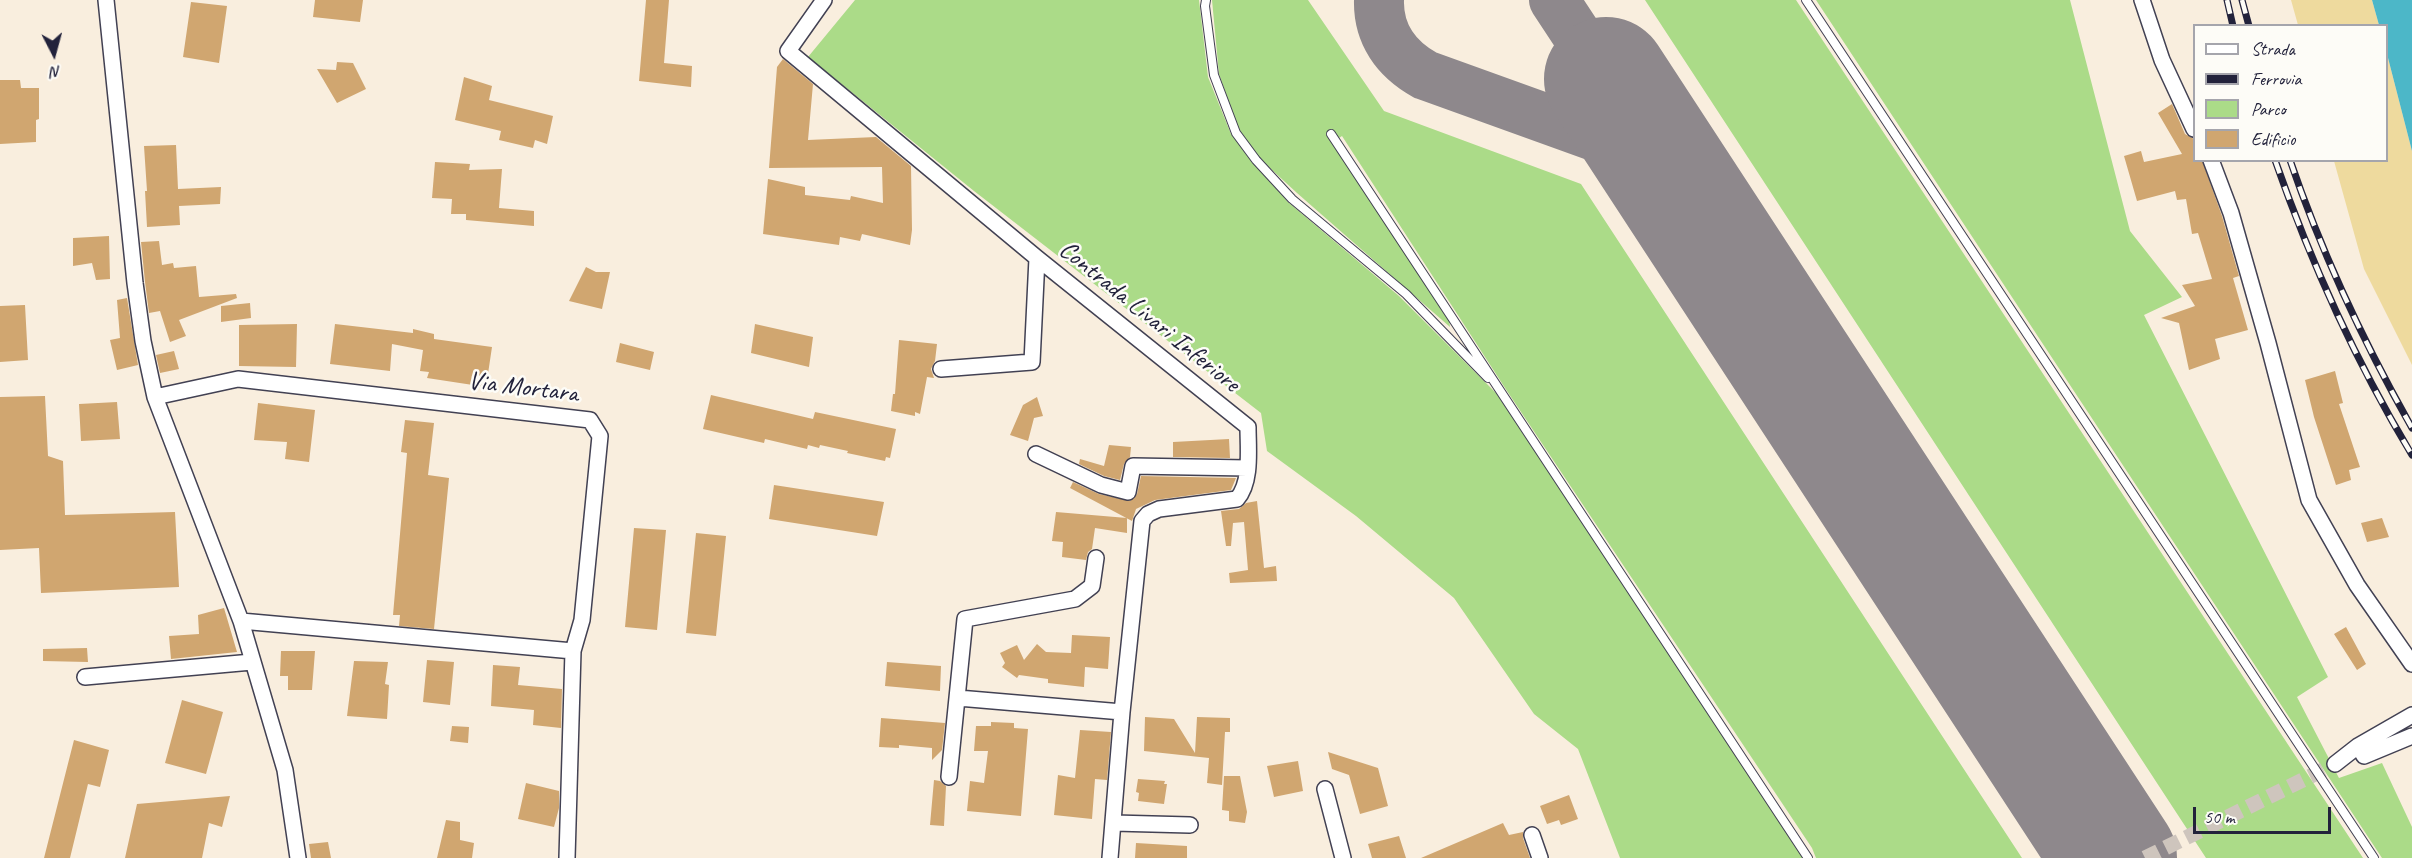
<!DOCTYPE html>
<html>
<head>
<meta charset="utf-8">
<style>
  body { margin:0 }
  #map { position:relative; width:2412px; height:858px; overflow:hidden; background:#f9eede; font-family:Caveat,sans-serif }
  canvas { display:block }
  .legend { position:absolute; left:2193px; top:24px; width:195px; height:138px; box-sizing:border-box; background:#fdfcf7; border:2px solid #a5a5ac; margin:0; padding:8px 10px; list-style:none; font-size:18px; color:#22223b }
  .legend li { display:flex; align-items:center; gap:12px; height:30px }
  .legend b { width:30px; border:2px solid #a5a5ac }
  .north { position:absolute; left:24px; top:24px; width:60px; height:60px; -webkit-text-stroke:4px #fdfcf7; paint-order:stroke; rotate:174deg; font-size:16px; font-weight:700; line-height:24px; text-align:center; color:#22223b }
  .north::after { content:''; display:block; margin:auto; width:21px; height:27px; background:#22223b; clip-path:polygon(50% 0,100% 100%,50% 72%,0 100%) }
  .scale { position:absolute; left:2193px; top:807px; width:138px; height:27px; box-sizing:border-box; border:3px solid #22223b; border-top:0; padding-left:8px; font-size:18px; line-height:21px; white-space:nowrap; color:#22223b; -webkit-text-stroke:4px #fdfcf7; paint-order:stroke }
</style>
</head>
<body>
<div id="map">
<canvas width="2412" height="858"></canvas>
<ul class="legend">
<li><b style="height:8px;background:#fff"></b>Strada</li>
<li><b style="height:8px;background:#22223b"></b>Ferrovia</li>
<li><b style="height:16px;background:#abdb88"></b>Parco</li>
<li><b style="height:16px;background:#d0a670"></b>Edificio</li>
</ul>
<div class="north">N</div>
<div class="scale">50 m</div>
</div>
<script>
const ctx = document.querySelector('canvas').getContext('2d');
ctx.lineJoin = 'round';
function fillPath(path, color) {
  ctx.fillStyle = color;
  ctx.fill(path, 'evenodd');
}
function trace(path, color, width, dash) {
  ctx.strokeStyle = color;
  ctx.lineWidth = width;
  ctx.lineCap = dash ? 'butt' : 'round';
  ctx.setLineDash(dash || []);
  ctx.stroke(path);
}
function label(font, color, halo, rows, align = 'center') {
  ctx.font = font + ' Caveat,sans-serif';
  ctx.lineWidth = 5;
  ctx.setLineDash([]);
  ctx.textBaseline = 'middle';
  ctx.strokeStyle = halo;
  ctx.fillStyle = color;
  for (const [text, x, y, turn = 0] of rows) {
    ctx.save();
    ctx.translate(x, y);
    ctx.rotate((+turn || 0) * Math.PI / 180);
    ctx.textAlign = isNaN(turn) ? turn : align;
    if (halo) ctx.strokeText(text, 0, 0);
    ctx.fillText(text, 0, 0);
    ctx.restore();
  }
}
const green = new Path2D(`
  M855,0H1199L1208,77L1231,134L1288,202L1399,296L1497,394L1803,858H1620L1578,749L1534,714L1454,598L1356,516L1267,451L1261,413L974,191L808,57Z
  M1212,0H1308L1384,111L1581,184L2022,858H1816L1812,848L1507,391L1342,136L1332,143L1449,319L1450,327L1297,193L1259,158L1239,131L1219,74Z
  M1645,0H1796L2363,858H2206Z
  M1816,0H2070L2130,231L2182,297L2144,315L2328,677L2297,697L2339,778L2382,763L2412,827V858H2382Z`);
const sand = new Path2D(`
  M2291,0H2372L2379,25H2298Z
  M2387,54L2412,151V365L2364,269L2334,161L2386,160Z`);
const water = new Path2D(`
  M2372,0H2412V151L2387,54L2386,26L2379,25Z`);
const taxiway = new Path2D(`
  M1379,0C1378,34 1396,59 1425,75L1622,146L1653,163L1676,187
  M1554,0L1606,79`);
const runway = new Path2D(`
  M1606,79L2115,858`);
const building = new Path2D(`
  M315,0H363L360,22L313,17Z
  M646,0H669L664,63L692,66L691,87L639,81Z
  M191,2L227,6L219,63L183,57Z
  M783,59L813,84L808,140L876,137L911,166L912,230L910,245L862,234L860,241L840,237L839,245L763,234L768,179L805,187V195L850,200L851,196L883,203L882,167L769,168L777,67Z
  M337,62L353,63L366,89L337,103L317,69L336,70Z
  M464,77L492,86L489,100L553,116L547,144L535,140L533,148L499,140L501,131L455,120Z
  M0,80H20L21,88H39V119L36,120V142L0,144Z
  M2172,104L2185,134L2194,139V160H2202L2222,216L2239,276L2233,278L2248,330L2215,339L2220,359L2189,370L2179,323L2161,318L2195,306L2182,285L2212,279L2198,233L2192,234L2186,199L2177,200L2175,191L2137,201L2124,156L2141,151L2144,162L2182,154L2158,113Z
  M176,145L178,189L221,187L220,204L179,206L180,225L147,227L145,191H147L144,146Z
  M435,162L470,164L469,170L502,169L499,208L534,211V226L466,220V214H451L452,199L432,198Z
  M109,236L110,279L96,280L92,263L73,266V238Z
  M159,241L162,265L173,263L174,268L196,266L199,297L236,294L237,298L179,320L186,336L170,342L160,311L149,313L145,282L141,242Z
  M586,267L596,272H610L602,309L569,301Z
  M127,298L138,365L117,370L110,340L120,338L117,300Z
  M250,303L251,318L221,322V306Z
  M25,305L28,360L0,362V306Z
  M297,324L296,367L239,366V325Z
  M335,324L413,333V329L434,334V339L492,347L486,387L427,378L429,372L420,371L423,350L392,344L390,371L330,364Z
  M755,324L813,337L809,367L751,353Z
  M899,340L937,344L935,361L931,369L934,378L927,377L920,414L915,412V416L891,411L893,394H895Z
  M620,343L654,352L650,370L616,362Z
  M174,351L179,369L160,373L156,355Z
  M2335,371L2343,403L2339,404L2360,467L2349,470L2351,480L2336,485L2314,417L2305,380Z
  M711,395L813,419L815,412L896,429L890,458L886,457L885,461L847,453L848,451L820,445L819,448L808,445L807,449L765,439L764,443L703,429Z
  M45,396L48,456L63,461L65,515L175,512L179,587L41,593L39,548L0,550V397Z
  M1037,397L1043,416L1034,418L1028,441L1010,435L1023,405Z
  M117,402L120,439L81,441L79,404Z
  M258,403L315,410L309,462L285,459L287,442L254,440Z
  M405,420L434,423L428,475L449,478L434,629L399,626L400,615H393L407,453L401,452Z
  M1229,439L1230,458L1173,457V442Z
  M1109,445L1131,447L1130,457L1124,464L1120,480L1104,476L1079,464L1080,459L1104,466Z
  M1141,476L1236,478L1231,490L1155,500L1136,509L1132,521L1070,488L1073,482L1099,494L1130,501L1137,494Z
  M774,485L884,502L877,536L769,519Z
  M1257,501L1264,568L1276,566L1277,581L1230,583L1229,573L1248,570L1244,522L1233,523L1231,546H1226L1221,511L1239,509L1246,503Z
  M1056,512L1127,518V533L1095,528L1092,549L1088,552L1086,560L1062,557L1063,542L1052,541Z
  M2382,518L2389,537L2367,542L2361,523Z
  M634,528L666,530L657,630L625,627Z
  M696,533L726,536L716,636L686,633Z
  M224,608L237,652L171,659L169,636L199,634L198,615Z
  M2346,627L2366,664L2357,670L2334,634Z
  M1072,635L1110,637L1108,669L1085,667L1084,687L1048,683V679L1019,675L1017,678L1002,667L1005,663L1000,653L1017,645L1024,660L1037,644L1046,652L1071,653Z
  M87,648L88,662L43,661V649Z
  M281,651H315L312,690H288V676H280Z
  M427,660L454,662L450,705L423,702Z
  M354,661L388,662L385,684L389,685L387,719L347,716Z
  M887,662L941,666L940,691L885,686Z
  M493,665L520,667L518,685L562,689L561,728L533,725L534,710L491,706Z
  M182,700L223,712L206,774L165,763Z
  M1145,717L1174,719L1195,753L1197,717L1230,718V732H1225L1222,785L1207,783L1209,758L1144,751Z
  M881,718L945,723L942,750L932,760V748L899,745V748L879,747Z
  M991,722L1014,723V728L1028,729L1021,816L967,811L970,781L984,783L988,751H974L976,726H991Z
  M452,726L469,727L468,743L450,741Z
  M1080,730L1111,732L1107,780L1095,779L1092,819L1054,815L1058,775L1075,778Z
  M74,740L109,750L100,787L88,784L70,858H44Z
  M1328,752L1378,768L1388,806L1360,814L1349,775L1332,769Z
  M1298,761L1303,791L1274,797L1267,766Z
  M1224,776H1240L1247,812L1245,823L1229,821V811L1222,810Z
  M1138,779L1165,781L1164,784H1167L1164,804L1138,801L1139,793L1136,792Z
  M934,780L940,781L946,786L944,826L930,825Z
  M526,783L559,791V808L554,827L518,819Z
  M1569,795L1578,819L1561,825L1559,820L1547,824L1540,806Z
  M230,796L222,827L209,823L202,858H125L137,804Z
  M446,820L460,822V840L474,843L472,858H437Z
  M1503,823L1509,835L1523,832V838L1530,858H1421Z
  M1399,836L1406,858H1372L1368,844Z
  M328,842L331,858H311L309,844Z
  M1136,843L1187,846V858H1135Z`);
const streetTunnel = new Path2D(`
  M2145,858L2335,764`);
const lane = new Path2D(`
  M1206,0L1205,6L1214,75L1236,133L1256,160L1292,199L1406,294L1488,378
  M1806,0L2374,858
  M1331,134L1808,858`);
const street = new Path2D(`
  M106,0L135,283L143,341L155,397L241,621L285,770L298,858
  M824,0L788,51L1037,258L1248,427C1248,449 1252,482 1237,499L1159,509L1148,514L1142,521L1122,712
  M2142,0L2162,60L2194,129
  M2211,160L2231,213L2268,343L2309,500L2357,585L2412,664
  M941,369L1032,362L1037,258
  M155,397L238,379L590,420L600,436L582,620L573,651L567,858
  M1036,454L1101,485L1128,492L1133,466L1247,468
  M241,621L573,651
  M85,677L252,662
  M958,698L1122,712L1110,858
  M2358,746L2364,756L2412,736
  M2335,764L2358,746L2412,715
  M949,777L965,619L1075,599L1092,586L1096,558
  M1325,789L1343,858
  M1114,823L1190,825
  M1532,835L1540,858`);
const rail = new Path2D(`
  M2227,0L2233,26
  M2242,0L2249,26
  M2275,160C2311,263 2356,362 2412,455
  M2290,160C2322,254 2364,343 2412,428`);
const streetNames = [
  ["Contrada Livari Inferiore",1149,317,39],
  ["Via Mortara",523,388,7]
];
fillPath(green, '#abdb88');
fillPath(sand, '#eeda9e');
fillPath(water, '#4cb7c8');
trace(taxiway, '#8e888c', 50);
trace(runway, '#8e888c', 124);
fillPath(building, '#d0a670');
trace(streetTunnel, '#cec5bd', 15, [15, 8]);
trace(lane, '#424153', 10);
trace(street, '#424153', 18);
trace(lane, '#fff', 8);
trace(street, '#fff', 15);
trace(rail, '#22223b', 7);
trace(rail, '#fdfcf7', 4.5, [14]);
label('26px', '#22223b', '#fdfcf7', streetNames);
</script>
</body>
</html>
